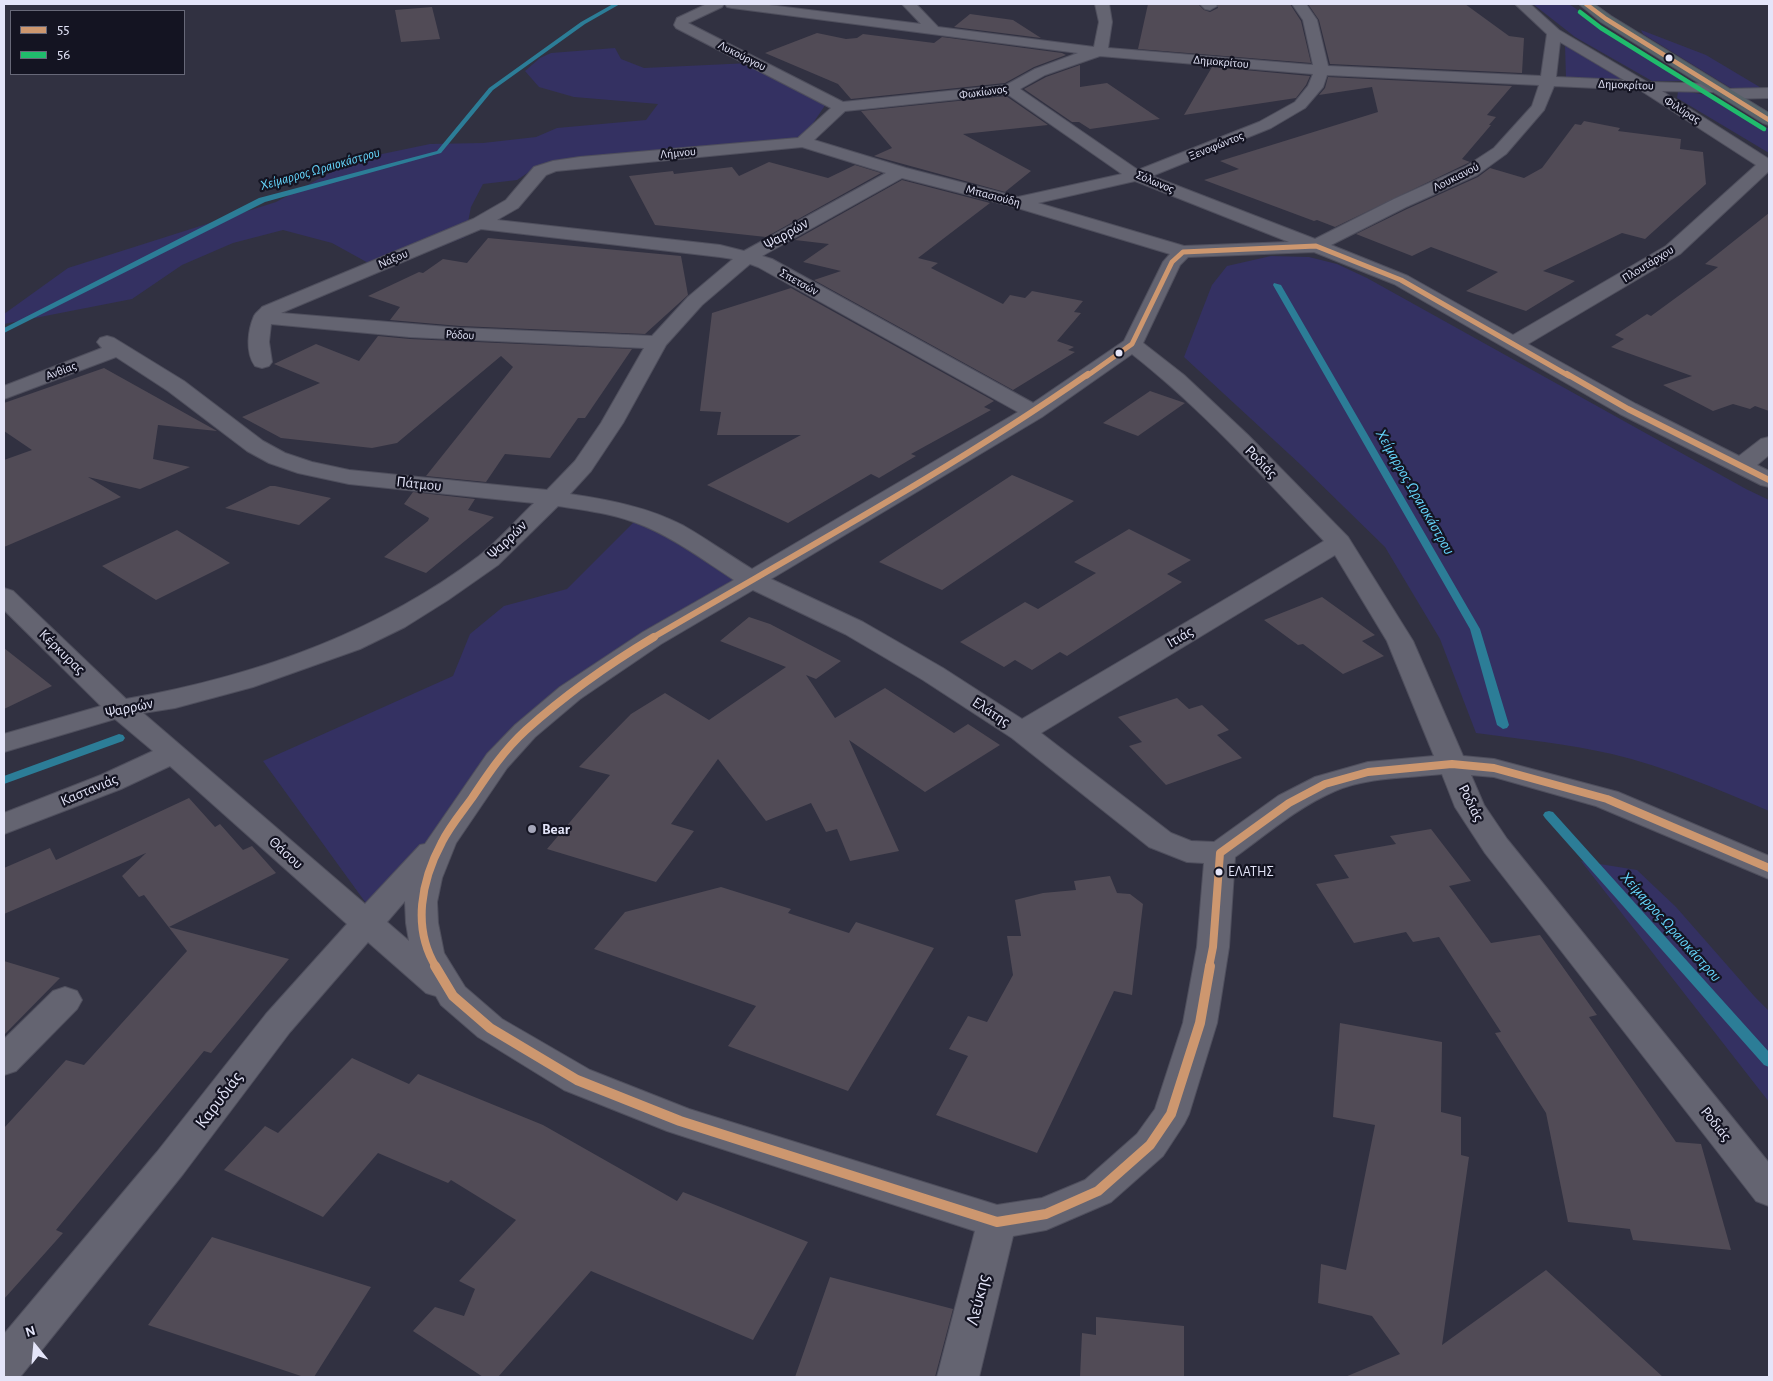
<!DOCTYPE html>
<html>
<head>
<meta charset="utf-8">
<style>
  body { margin:0 }
  #map { position:relative; width:1773px; height:1381px; overflow:hidden; background:#313141; font-family:"Alegreya Sans",sans-serif }
  canvas { display:block }
  .frame { position:absolute; inset:0; border:5px solid #e4e5f9; pointer-events:none }
  .legend { position:absolute; left:10px; top:10px; width:175px; height:65px; box-sizing:border-box; background:#141422; border:1px solid #676878; margin:0; padding:6px 9px; list-style:none; font-size:15px; color:#e4e5f9 }
  .legend li { display:flex; align-items:center; gap:10px; height:25px }
  .legend b { width:25px; border:1px solid #676878 }
  .north { position:absolute; left:10px; top:1321px; width:50px; height:50px; -webkit-text-stroke:4px #141422; paint-order:stroke; rotate:343deg; font-size:14px; font-weight:700; line-height:20px; text-align:center; color:#e4e5f9 }
  .north::after { content:''; display:block; margin:auto; width:18px; height:22px; background:#e4e5f9; clip-path:polygon(50% 0,100% 100%,50% 72%,0 100%) }
</style>
</head>
<body>
<div id="map">
<canvas width="1773" height="1381"></canvas>
<div class="frame"></div>
<ul class="legend">
<li><b style="height:6px;background:#cd976f"></b>55</li>
<li><b style="height:6px;background:#20bc6c"></b>56</li>
</ul>
<div class="north">N</div>
</div>
<script>
const ctx = document.querySelector('canvas').getContext('2d');
ctx.lineJoin = 'round';
function fillPath(path, color) {
  ctx.fillStyle = color;
  ctx.fill(path, 'evenodd');
}
function trace(path, color, width, dash) {
  ctx.strokeStyle = color;
  ctx.lineWidth = width;
  ctx.lineCap = dash ? 'butt' : 'round';
  ctx.setLineDash(dash || []);
  ctx.stroke(path);
}
function label(font, color, halo, rows, align = 'center') {
  ctx.font = font + ' "Alegreya Sans",sans-serif';
  ctx.lineWidth = 4.5;
  ctx.setLineDash([]);
  ctx.textBaseline = 'middle';
  ctx.strokeStyle = halo;
  ctx.fillStyle = color;
  for (const [text, x, y, turn = 0] of rows) {
    ctx.save();
    ctx.translate(x, y);
    ctx.rotate((+turn || 0) * Math.PI / 180);
    ctx.textAlign = isNaN(turn) ? turn : align;
    if (halo) ctx.strokeText(text, 0, 0);
    ctx.fillText(text, 0, 0);
    ctx.restore();
  }
}
const green = new Path2D(`
  M1533,4H1569L1683,81H1652L1575,37Z
  M1641,30L1706,55L1763,89L1736,90L1729,87L1643,34Z
  M1565,45L1625,80L1566,78Z
  M615,48L621,59L644,68L750,63L830,98L799,144L535,168L517,180L483,184L471,207L465,237L381,270L332,243L283,230L233,243L182,265L132,299L4,324V314L68,268L276,202L343,166L382,154L430,144L483,143L536,137L557,128L646,120L658,104L574,97L539,87L525,71L540,58L551,53Z
  M1683,91L1712,96L1769,129V153L1677,98L1678,92Z
  M1271,256L1309,257L1337,264L1367,278L1746,489L1769,500V811C1718,789 1666,767 1612,754C1567,744 1522,739 1476,733L1440,639L1385,547L1301,465L1184,357L1212,285L1227,266Z
  M637,519L683,543L737,579L573,685L376,917L263,761L453,676L470,634L504,606L567,589Z
  M1581,861L1637,870L1676,907L1755,997L1769,1011V1102Z`);
const stream = new Path2D(`
  M613,4H620L585,24L493,90L441,153L265,202L4,333V328L259,198L437,151L489,88L581,22Z
  M1274,283L1281,285L1480,629L1509,725L1507,728L1503,729L1497,725L1470,629L1273,285Z
  M119,734L123,735L125,738L123,741L4,784V776Z
  M1549,811L1553,812L1769,1052V1067L1764,1065L1545,818L1543,815L1545,812Z`);
const building = new Path2D(`
  M1148,4H1198L1204,10L1210,12L1218,8L1217,4H1290L1301,21L1311,63L1138,49Z
  M1308,4H1465L1509,36L1524,38L1522,73L1330,64L1319,20Z
  M432,7L440,39L401,42L395,10Z
  M970,14L1013,20L1041,38L954,27Z
  M817,33L846,39L857,38L863,34L934,43L942,37L1062,53L1066,55L1034,67L1005,83L851,99L838,84L765,53Z
  M1080,65V87L1107,83L1160,119L1090,129L1079,122H1072L1024,89L1046,77Z
  M1212,67L1310,76L1306,85L1296,98L1184,115Z
  M1328,77L1512,86L1487,115L1496,117L1489,125H1491L1462,159L1470,162L1335,227L1317,220L1314,221L1204,180L1239,169L1220,161L1378,112L1372,87L1319,95L1325,88Z
  M1006,96L1048,125L963,134L1031,171L1005,192L874,156L892,148L861,111Z
  M1584,121L1620,128L1618,131L1681,139L1680,149L1703,152L1706,184L1645,239L1622,233L1543,271L1575,281L1526,311L1466,291L1498,272L1431,247L1412,256L1356,234L1407,209L1478,177L1490,168L1524,178L1542,168L1575,124L1581,125Z
  M769,162L828,178L855,165L881,173L766,237L655,225L629,176L673,171L674,174L732,167L739,176Z
  M902,180L990,203L918,258L938,263L931,268L1003,304L1010,295L1025,298L1032,291L1083,301L1074,312L1081,313L1057,341L1074,347L1068,350L1075,352L1013,390L814,280L841,271L803,262L829,244L795,240Z
  M1769,213V411L1755,406L1750,409L1733,404L1713,411L1663,385L1692,376L1611,347L1624,339L1615,335L1647,314L1651,316L1718,267L1705,264Z
  M488,238L681,256L688,295L645,334L460,326L390,320L400,307L368,296L419,272L423,273L443,259L467,263Z
  M791,288L994,401L984,407L991,410L911,454L916,456L879,478L871,474L788,523L707,485L801,435H717L721,412L700,411L712,313Z
  M378,336L410,339L632,349L585,418H578L550,458L505,454L486,482L426,476L513,367L501,356L397,443L372,448L281,438L242,417L320,383L274,364L316,344L359,361Z
  M104,368L217,431L158,425L153,459L190,467L140,489L88,477L121,497L4,547V460L32,450L4,431V403Z
  M1150,391L1185,403L1138,436L1103,423Z
  M1012,475L1074,501L942,590L879,562Z
  M270,486H275L331,498L299,525L225,508Z
  M413,492L475,499L468,510L494,517L426,573L384,557L428,521L429,518L404,504Z
  M1129,529L1191,560L1167,574L1182,582L1067,656L1060,652L1032,670L1015,660L1004,667L960,642L1025,602L1038,609L1096,573L1074,562Z
  M177,530L230,563L156,600L102,566Z
  M1322,597L1375,635L1362,641L1384,656L1343,674L1303,644L1298,645L1264,620Z
  M749,617L770,624L841,661L816,679L806,675L835,718L885,688L954,733L968,724L1000,745L925,792L849,740L899,851L850,861L837,829L826,832L811,803L766,821L718,759L671,824L694,831L656,882L547,849L610,775L579,767L631,714L665,693L709,720L786,667L720,641Z
  M4,648L52,686L4,709Z
  M1177,698L1189,709L1202,705L1229,730L1217,735L1242,758L1166,785L1129,746L1142,742L1118,717Z
  M189,798L215,827L220,824L243,850L252,846L276,873L169,927L289,959L211,1053L204,1051L56,1230L63,1233L4,1299V1128L66,1060L84,1065L187,951L144,895L139,897L122,876L146,853L4,914V868L50,848L56,860Z
  M1431,829L1471,881L1449,886L1491,943L1540,935L1597,1015L1589,1017L1676,1142L1701,1144L1731,1250L1633,1240L1630,1229L1568,1222L1546,1113L1495,1033L1501,1032L1439,937L1413,942L1406,932L1354,943L1316,884L1349,878L1334,855L1396,844L1390,836Z
  M1110,876L1117,893L1130,894L1143,904L1132,995L1114,991L1037,1153L936,1115L968,1056L949,1049L968,1016L987,1022L1013,975L1007,936H1021L1015,900L1043,893L1076,890L1074,881Z
  M721,887L791,909L788,913L849,933L856,922L934,948L848,1091L728,1046L756,1006L594,949L625,912Z
  M4,961L60,978L4,1035Z
  M1340,1023L1442,1042L1441,1112L1461,1117V1155L1469,1157L1442,1345L1546,1270L1663,1377H1345L1400,1354L1372,1316L1318,1303L1321,1264L1346,1270L1375,1125L1333,1117Z
  M352,1058L409,1084L418,1074L543,1125L677,1201L683,1192L808,1242L753,1340L591,1271L498,1377H483L413,1331L435,1307L464,1316L475,1289L459,1281L516,1220L451,1180L448,1183L378,1153L323,1217L224,1170L265,1126L278,1133Z
  M212,1237L371,1287L314,1377H304L148,1325Z
  M830,1277L953,1309L935,1377H795Z
  M1096,1317L1184,1326V1377H1080L1082,1333L1096,1335Z`);
const minor = new Path2D(`
  M707,4H724L722,7L688,23L843,102L1006,85L1035,69L1078,53L732,8L727,7L725,4H761L921,24L902,4H916L938,27L1094,47L1099,22L1095,4H1109L1112,22L1108,48L1313,65L1303,20L1292,4H1306L1317,20L1328,66L1541,76L1547,34L1515,4H1530L1559,30L1647,82L1719,84L1722,87L1719,90L1714,92L1662,91L1769,159V171L1680,254L1528,344L1636,404L1739,456L1761,439L1769,437V455L1757,465L1769,471V487L1761,485L1620,414L1394,284L1314,252L1188,257L1180,265L1143,343L1184,375L1248,435L1348,537L1413,641L1463,756L1494,759L1618,792L1769,856V879L1596,806L1494,777L1471,775L1484,805L1507,839L1769,1163V1206L1756,1201L1485,853L1455,807L1442,774C1407,778 1368,777 1335,791C1298,807 1267,834 1235,857L1229,947L1217,1023L1189,1114L1184,1124L1163,1156L1111,1202L1046,1230L1013,1236L979,1377H937L975,1231L667,1131L564,1090L478,1037L441,1005L436,996L426,993L368,942L290,1032L183,1174L20,1377H4V1334L157,1152L266,1014L347,924L170,766L121,789L4,834V813L101,775L153,751L115,719L4,752V734L101,706L4,610V588L13,591L126,699C252,677 376,634 479,556C499,540 516,520 534,503L349,484L298,473L269,463L247,451L168,391L116,357L4,399V386L102,348L97,342L100,338L107,336L114,338L184,381L263,441L285,453L312,462L349,470L547,490L575,461L601,423L644,348L410,337L271,324L269,342L272,362L269,366L262,368L255,366C245,352 248,330 254,316C256,312 260,310 262,307L473,219L506,200L534,167L553,161L580,157L798,138L831,108L676,28L674,25L677,18ZM1560,42L1624,80L1556,77ZM1100,56L1313,74L1308,86L1295,102L1259,122L1138,170L1020,89L1045,75ZM1327,75L1539,85L1532,106L1494,148L1465,167L1394,199L1315,239L1152,176L1271,128L1305,108L1323,87ZM1554,86L1640,90L1756,165L1666,246L1513,335L1408,276L1331,245L1406,207L1477,175L1506,154L1544,110ZM1007,94L1122,174L1018,197L906,168L814,140L845,111ZM802,147L886,173L744,251L720,245L497,220L518,208L546,175L556,171ZM902,178L1011,206L1170,254L1163,262L1124,341L1033,403L772,259L762,256ZM1135,181L1289,242L1184,246L1038,203ZM481,229L720,257L733,259L688,297L652,336L460,328L281,313ZM750,264L758,267L1018,412L752,569C729,555 707,539 684,526C648,507 609,500 570,494L591,471L623,423L666,345L702,305ZM1132,354C1202,409 1262,476 1324,541L1022,719L943,668L863,622L771,579L1042,417ZM558,506C584,510 609,513 634,522C670,535 702,559 734,580L643,632L560,687L515,725L487,754L425,844L420,845L365,904L143,713L175,708L253,687L360,649L405,627L448,600L498,565ZM1335,555L1387,641L1434,756L1368,762L1315,777L1278,796L1214,842L1191,841L1171,833L1041,733ZM753,590L845,634L923,680L1012,738L1149,847L1187,862L1204,863L1197,947L1183,1023L1155,1109L1137,1134L1085,1180L1042,1198L997,1205L689,1109L590,1070L502,1019L465,987L444,953L438,923L437,902L442,878L456,843L507,768L535,737L580,699L661,644ZM405,901L406,923L409,941L387,922Z
  M1200,4H1215L1217,6L1210,10L1205,9Z
  M1769,88V98L1727,99L1722,97L1719,94L1722,91L1727,89Z
  M65,987L77,991L82,1000L77,1009L16,1071L4,1075V1039L53,991Z`);
const major = new Path2D(`
  M1579,4H1594L1611,16L1769,113V125L1763,123L1601,22Z`);
const bus1Far4 = new Path2D(`
  M1586,4L1606,19L1769,120`);
const bus1Far3 = new Path2D(`
  M1087,376L1132,344L1172,262L1183,252L1316,246L1401,280L1569,376`);
const bus1Far2 = new Path2D(`
  M1567,374L1628,409L1769,480
  M652,638C799,552 949,471 1088,374`);
const bus1Far1 = new Path2D(`
  M436,967C412,928 421,881 442,842C450,826 462,812 472,798C488,774 504,750 526,730C565,695 609,664 654,637
  M1209,967L1213,947L1220,853L1289,803L1325,784L1368,772L1452,764L1494,768L1607,799L1769,868`);
const bus1 = new Path2D(`
  M435,966L453,996L490,1028L577,1080L680,1121L997,1222L1046,1214L1098,1191L1150,1145L1171,1114L1200,1023L1210,966`);
const bus2 = new Path2D(`
  M1580,12L1601,28L1764,129`);
const markers = [
  [1669,58,4.5,"#e4e5f9"],
  [1119,353,4.5,"#e4e5f9"],
  [532,829,5,"#a5a6b9"],
  [1219,872,4.5,"#e4e5f9"]
];
const farStreetnames = [
  ["Λυκούργου",742,56,27],
  ["Δημοκρίτου",1221,62,5],
  ["Δημοκρίτου",1626,85,2],
  ["Φωκίωνος",983,92,-8],
  ["Φιλύρας",1682,110,32],
  ["Ξενοφώντος",1216,146,-22],
  ["Λήμνου",678,153,-5],
  ["Λουκιανού",1456,177,-27],
  ["Σόλωνος",1155,182,23],
  ["Μπασιούδη",993,196,15],
  ["Νάξου",393,259,-23],
  ["Πλουτάρχου",1648,264,-32],
  ["Σπετσών",799,282,29],
  ["Ρόδου",460,335,3],
  ["Ανθίας",61,371,-21]
];
const farWaternames = [
  ["Χείμαρρος Ωραιοκάστρου",320,169,-16]
];
const busNames = [
  ["ΕΛΑΤΗΣ",1228,872]
];
const streetNames = [
  ["Ψαρρών",786,234,-30],
  ["Ροδιάς",1261,462,46],
  ["Πάτμου",419,484,6],
  ["Ψαρρών",507,540,-44],
  ["Ιτιάς",1180,637,-30],
  ["Κέρκυρας",62,652,44],
  ["Ψαρρών",129,708,-12],
  ["Ελάτης",991,712,33],
  ["Καστανιάς",89,790,-23],
  ["Ροδιάς",1471,803,63],
  ["Θάσου",286,853,42],
  ["Ροδιάς",1716,1124,51]
];
const poiNames = [
  ["Bear",542,829]
];
const waterNames = [
  ["Χείμαρρος Ωραιοκάστρου",1415,492,60],
  ["Χείμαρρος Ωραιοκάστρου",1671,927,48]
];
const nearStreetnames = [
  ["Καρυδιάς",219,1100,-53],
  ["Λεύκης",978,1300,-76]
];
fillPath(green, '#343162');
fillPath(stream, '#2c7d97');
fillPath(building, '#514b56');
trace(minor, '#4f4f5d', 2);
trace(major, '#4f4f5d', 2);
fillPath(minor, '#646471');
fillPath(major, '#576369');
trace(bus1Far4, '#cd976f', 4.5);
trace(bus1Far3, '#cd976f', 5);
trace(bus1Far2, '#cd976f', 6);
trace(bus1Far1, '#cd976f', 8);
trace(bus1, '#cd976f', 10);
trace(bus2, '#20bc6c', 4.5);
for (const [x, y, r, color] of markers) {
  const dot = new Path2D();
  dot.arc(x, y, r, 0, 2 * Math.PI);
  ctx.fillStyle = color;
  ctx.fill(dot);
  trace(dot, '#141422', 2);
}
label('12px', '#e4e5f9', '#141422', farStreetnames);
label('italic 14px', '#66d8fe', '#141422', farWaternames);
label('14px', '#e4e5f9', '#141422', busNames, 'left');
label('15px', '#e4e5f9', '#141422', streetNames);
label('bold 15px', '#e4e5f9', '#141422', poiNames, 'left');
label('italic 16px', '#66d8fe', '#141422', waterNames);
label('18px', '#e4e5f9', '#141422', nearStreetnames);
</script>
</body>
</html>
